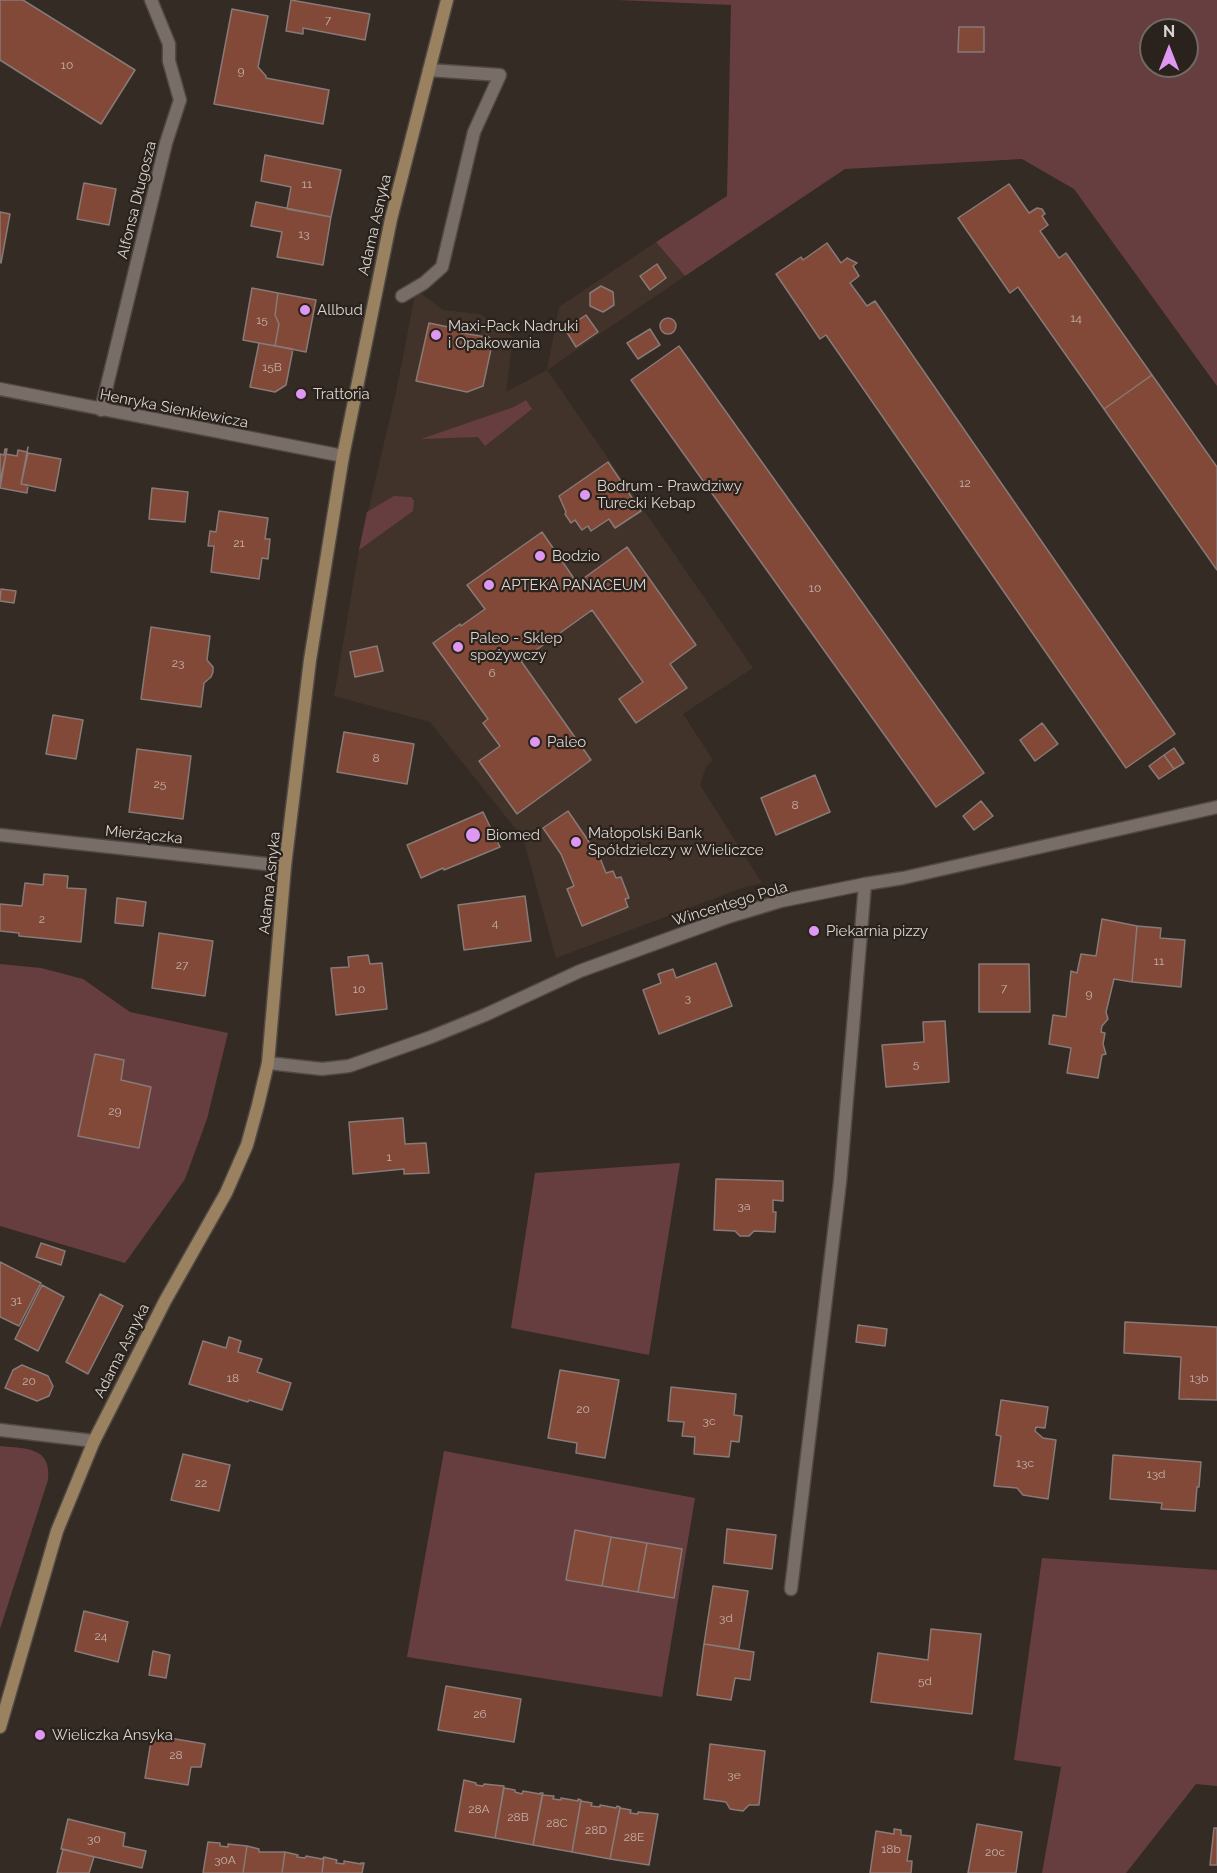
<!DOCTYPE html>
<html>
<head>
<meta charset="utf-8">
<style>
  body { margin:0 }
  #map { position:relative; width:1217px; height:1873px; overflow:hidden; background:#342b25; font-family:Raleway,sans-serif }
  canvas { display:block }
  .north { position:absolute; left:1139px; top:18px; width:60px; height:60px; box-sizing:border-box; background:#2a221c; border:2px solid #706964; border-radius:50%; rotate:0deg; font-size:16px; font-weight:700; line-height:24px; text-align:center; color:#dad4d0 }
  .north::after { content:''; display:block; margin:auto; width:21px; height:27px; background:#df98f2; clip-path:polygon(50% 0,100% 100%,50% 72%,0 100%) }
</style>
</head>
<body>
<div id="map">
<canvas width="1217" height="1873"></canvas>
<div class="north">N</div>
</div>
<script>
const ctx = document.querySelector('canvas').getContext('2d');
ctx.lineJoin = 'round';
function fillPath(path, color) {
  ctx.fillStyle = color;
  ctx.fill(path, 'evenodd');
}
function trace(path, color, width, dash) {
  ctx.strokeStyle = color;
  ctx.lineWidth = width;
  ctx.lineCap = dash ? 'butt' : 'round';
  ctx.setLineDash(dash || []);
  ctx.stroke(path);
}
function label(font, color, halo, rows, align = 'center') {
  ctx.font = font + ' Raleway,sans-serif';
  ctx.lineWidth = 4.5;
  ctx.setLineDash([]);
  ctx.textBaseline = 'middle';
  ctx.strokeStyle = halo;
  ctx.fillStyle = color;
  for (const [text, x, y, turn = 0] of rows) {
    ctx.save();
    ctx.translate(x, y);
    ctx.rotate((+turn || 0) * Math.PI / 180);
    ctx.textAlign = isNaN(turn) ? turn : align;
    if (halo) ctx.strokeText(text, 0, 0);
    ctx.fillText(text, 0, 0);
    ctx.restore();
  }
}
const built = new Path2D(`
  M656,242L685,276L547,370L753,668L683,714L713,760L706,767L700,785L762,883L742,888L556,958L523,838L430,722L334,696L359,550L396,392L416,290L443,310L480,314L513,337L506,392L547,370L559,307Z`);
const green = new Path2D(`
  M618,0H1217V386L1074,189L1022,159L845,169L685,276L656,242L727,196L731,5ZM1151,30H1187V66H1151Z
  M526,400L532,409L485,446L478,437L421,439L514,407Z
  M394,496L411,497L414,501L413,511L359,550L367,512Z
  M0,964L41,968L83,979L130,1012L228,1033L207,1119L185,1179L125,1263L0,1226Z
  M680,1163L649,1355L511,1328L535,1173Z
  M0,1446C25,1449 52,1446 48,1480L0,1629Z
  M444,1451L695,1498L662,1697L407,1657Z
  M1042,1558L1217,1570V1786L1196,1784L1126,1873H1042L1061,1767L1014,1760Z`);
const building = new Path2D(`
  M0,0H23L135,70L101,124L0,60Z
  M291,0L370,14L365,40L303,28V34L286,31Z
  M232,9L268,16L258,67L266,76V78L329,90L323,124L214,104Z
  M959,27H984V52H958Z
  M265,155L341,170L331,217L287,209L291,187L261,181Z
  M84,183L116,189L109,225L77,219Z
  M1009,184L1029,213L1037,208L1042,209L1045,214L1042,216L1048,225L1040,231L1059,258L1066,253L1152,375L1104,409L1018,287L1010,293L958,218Z
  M256,202L331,217L323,265L277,257L282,232L251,226Z
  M0,212L10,214L1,263L0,262Z
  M827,243L841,263L847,258L857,263L853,266L859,276L850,283L867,306L875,301L1175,734L1126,768L826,335L820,339L776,274L801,257L803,260Z
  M657,264L666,278L650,290L640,276Z
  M601,286L613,292L614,305L603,312L590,306V293Z
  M252,288L278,293L275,315L279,324L275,346L243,340Z
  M278,293L316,300L306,352L275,346L279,324L275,315Z
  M586,315L598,332L576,347L565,329Z
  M660 326a8 8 0 1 1 16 0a8 8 0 1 1-16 0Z
  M429,323L463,330L462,333L486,337V335L493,340L483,386L467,392L416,381Z
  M650,329L660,345L638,359L627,343Z
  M259,343L293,349L286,385L275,392L250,387Z
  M679,346L984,773L936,807L631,380Z
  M1152,375L1217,467V570L1104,409Z
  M28,447L21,484L28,485L27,493L0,488L6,454L17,456L18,450L27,452Z
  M5,449H7L0,482V454L4,455Z
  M28,453L61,459L55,491L21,484Z
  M608,462L641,511L615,528L609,519L591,531L588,526L582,530L575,520L571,523L565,514L566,512L559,496Z
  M152,488L188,492L185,522L149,519Z
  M219,511L268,518L265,539H270L268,559L262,558L259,579L211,572L214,546H208L210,531L216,532Z
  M542,532L577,583L627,547L696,645L670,664L687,688L636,723L619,699L643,682L592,610L521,661L591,760L517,814L479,761L500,746L483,723L488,719L433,643L460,624L461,626L485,609L467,585Z
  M1,589L16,591L14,603L0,601Z
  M151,627L210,636L207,660L213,667V672L211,677L204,683L201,707L141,699Z
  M377,646L383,671L355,677L350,652Z
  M53,715L83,720L76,759L46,754Z
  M1042,723L1058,744L1035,761L1020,740Z
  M344,732L414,744L407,784L337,772Z
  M1174,748L1184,763L1174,769L1164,755Z
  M137,749L191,756L183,819L129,812Z
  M1164,755L1174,769L1159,779L1149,766Z
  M815,775L830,812L776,835L761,798Z
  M981,801L993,816L974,830L963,816Z
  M568,811L600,858L606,873L613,871L616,878L621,877L629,898L625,899L628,907L582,926L567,889L574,886L561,854L543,828Z
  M483,812L500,847L444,870L443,868L421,878L407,845Z
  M44,874L68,876L67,888L86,889L81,942L19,936V933L0,931V904L22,906L25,883L43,885Z
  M525,896L531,941L464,950L458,905Z
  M117,898L146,902L143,926L115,923Z
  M1102,919L1137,926L1132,982L1114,979L1106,1012L1108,1019L1102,1026L1101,1032L1105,1033L1103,1044L1106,1054L1102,1055L1098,1078L1067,1073L1071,1048L1049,1044L1053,1015L1066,1017L1071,971L1077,973L1081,954L1096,956Z
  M1137,926L1161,928L1160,938L1185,940L1181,987L1132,982Z
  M159,933L213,941L205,996L152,988Z
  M368,955L370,964L382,963L387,1009L336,1015L331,968L349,967L348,957Z
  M716,963L732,1006L659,1034L643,990L661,983L658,974L673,969L676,978Z
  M979,964H1029L1030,1012H979Z
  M945,1021L949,1082L886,1087L882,1045L924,1042L923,1022Z
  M95,1054L124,1060L121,1080L151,1087L139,1148L78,1136Z
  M403,1118L405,1144L426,1143L429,1173L404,1174V1169L353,1174L349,1122Z
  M716,1179L783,1181V1201L773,1200V1212H776L775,1232L754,1231L749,1236H740L735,1231L714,1230Z
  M41,1243L65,1251L61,1265L36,1257Z
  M0,1262L41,1283L19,1326L0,1317Z
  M42,1285L64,1297L38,1351L15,1339Z
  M100,1294L123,1306L88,1374L66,1362Z
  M1125,1322L1217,1327V1400L1179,1399L1181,1357L1124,1353Z
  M858,1325L887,1329L885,1346L856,1342Z
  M229,1337L241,1341L238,1352L262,1359L257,1372L291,1383L282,1410L249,1400L248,1402L189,1384L203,1341L226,1348Z
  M22,1365L48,1376L53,1386L49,1396L37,1401L5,1388L13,1370Z
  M560,1370L619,1380L605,1458L576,1453L577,1443L548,1438Z
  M671,1387L736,1394L734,1415L742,1416L739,1442L731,1441L729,1457L694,1454L695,1437L682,1436L684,1422L668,1421Z
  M1001,1400L1048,1407L1045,1428L1036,1427L1035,1431L1043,1438L1056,1440L1048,1499L1023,1495L1017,1488L994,1486L1001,1436L996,1435Z
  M183,1454L230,1465L219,1511L171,1500Z
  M1113,1455L1201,1462L1199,1487H1197L1195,1511L1161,1509L1162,1503L1110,1499Z
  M727,1529L776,1535L772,1569L724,1563Z
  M575,1530L611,1537L602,1586L566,1580Z
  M611,1537L647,1543L638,1592L602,1586Z
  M647,1543L682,1549L674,1598L638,1592Z
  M713,1586L748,1591L739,1649L704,1644Z
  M84,1611L128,1622L118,1662L75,1651Z
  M931,1629L981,1634L972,1714L871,1702L878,1653L928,1660Z
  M704,1644L754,1652L750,1680L735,1678L731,1700L697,1695Z
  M153,1651L170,1655L166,1678L149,1675Z
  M446,1686L521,1699L514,1742L438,1730Z
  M152,1735L205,1744L201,1767H191L188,1785L145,1778Z
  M710,1744L765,1751L759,1805H749L743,1811L730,1809L726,1802L704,1799Z
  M464,1780L476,1783V1785L483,1786L484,1784L504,1786L495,1838L455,1831Z
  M504,1788L515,1790V1792L522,1794L523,1791L540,1794V1793H543L533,1845L495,1838Z
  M542,1795L554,1796L553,1799L561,1800V1798L578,1801V1799L581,1800L572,1852L533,1845Z
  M581,1801L592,1803L591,1806L600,1807V1805L616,1808L617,1806L620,1807L610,1859L572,1852Z
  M620,1808L631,1810L630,1813L638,1814V1812L658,1814L649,1865L610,1859Z
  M68,1819L125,1833L123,1846L146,1851L142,1868L61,1849Z
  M977,1824L1022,1832L1016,1873H968Z
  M1214,1828H1217V1865H1210Z
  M894,1829L901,1830V1835L911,1836L907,1861H912L911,1873H870L876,1831L894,1834Z
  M208,1842L220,1843V1846L228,1847V1844L247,1846L243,1873H203Z
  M247,1846L259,1849V1852H285L282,1873H243Z
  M63,1849L94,1857L89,1873H57Z
  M285,1852L298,1855L297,1857L305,1858L306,1856L322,1859L324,1857L322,1873H282Z
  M324,1857L337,1860L336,1863L344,1864V1861L361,1864V1863H364L362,1873H322Z`);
const service = new Path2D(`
  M402,296L424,283L442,267L474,132L500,75L429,70
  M791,1589L840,1182L865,884`);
const minor = new Path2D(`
  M0,389L343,456
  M101,410L166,143L180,100L169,61V44L151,0
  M0,835L285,866
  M268,1063L322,1069L349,1066L431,1037L485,1015L580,971L728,917L781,901L865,884L903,878L1217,807
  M0,1430L94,1441`);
const secondary = new Path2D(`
  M0,1727L57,1531L94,1441L165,1301L226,1193L247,1145L258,1105L268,1063L285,866L310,660L343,456L391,219L447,0`);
const markers = [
  [305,310,6,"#df98f2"],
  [436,335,6,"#df98f2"],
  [301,394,6,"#df98f2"],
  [585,495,6,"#df98f2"],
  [540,556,6,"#df98f2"],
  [489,585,6,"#df98f2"],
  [458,647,6,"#df98f2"],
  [535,742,6,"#df98f2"],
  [473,835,8,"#df98f2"],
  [576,842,6,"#df98f2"],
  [814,931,6,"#df98f2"],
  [40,1735,6,"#df98f2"]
];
const numberNames = [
  ["7",328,20],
  ["10",67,65],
  ["9",241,71],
  ["11",307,184],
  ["13",304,234],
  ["14",1076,318],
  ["15",262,320],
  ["15B",272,367],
  ["12",965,483],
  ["21",239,543],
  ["10",815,588],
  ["23",178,663],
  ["6",492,673],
  ["8",376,758],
  ["25",160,784],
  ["8",795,805],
  ["2",42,919],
  ["4",495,923],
  ["11",1159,961],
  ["27",182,965],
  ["7",1004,988],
  ["10",359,989],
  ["9",1089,994],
  ["3",688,998],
  ["5",916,1064],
  ["29",115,1111],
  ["1",389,1157],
  ["3a",744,1206],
  ["31",16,1300],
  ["18",233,1378],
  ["13b",1199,1378],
  ["20",29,1381],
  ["20",583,1409],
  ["3c",709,1421],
  ["13c",1025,1463],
  ["13d",1156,1474],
  ["22",201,1483],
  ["3d",726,1618],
  ["24",101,1636],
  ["5d",925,1681],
  ["26",480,1714],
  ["28",176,1755],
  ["3e",734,1775],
  ["28A",479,1809],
  ["28B",518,1817],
  ["28C",557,1823],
  ["28D",596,1830],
  ["28E",634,1837],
  ["30",94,1839],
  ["18b",891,1849],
  ["20c",995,1852],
  ["30A",225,1860]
];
const streetNames = [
  ["Alfonsa Długosza",137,200,-76],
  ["Adama Asnyka",375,225,-77],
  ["Henryka Sienkiewicza",174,409,11],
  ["Mierżączka",144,835,6],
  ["Adama Asnyka",270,883,-84],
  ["Wincentego Pola",730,904,-17],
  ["Adama Asnyka",122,1351,-63]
];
const poiNames = [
  ["Allbud",317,310],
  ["Maxi-Pack Nadruki",448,326],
  ["i Opakowania",448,343],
  ["Trattoria",313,394],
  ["Bodrum - Prawdziwy",597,486],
  ["Turecki Kebap",597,503],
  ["Bodzio",552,556],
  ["APTEKA PANACEUM",501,585],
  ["Paleo - Sklep",470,638],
  ["spożywczy",470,655],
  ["Paleo",547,742],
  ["Małopolski Bank",588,833],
  ["Spółdzielczy w Wieliczce",588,850],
  ["Biomed",486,835],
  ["Piekarnia pizzy",826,931],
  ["Wieliczka Ansyka",52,1735]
];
fillPath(built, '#413329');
fillPath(green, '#673e3f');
fillPath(building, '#824938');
trace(building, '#877a77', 1.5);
trace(service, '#514a44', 15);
trace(minor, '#514a44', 15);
trace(secondary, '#514a44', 15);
trace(service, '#786e67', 12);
trace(minor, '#786e67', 12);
trace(secondary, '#9a8260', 12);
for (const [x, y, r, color] of markers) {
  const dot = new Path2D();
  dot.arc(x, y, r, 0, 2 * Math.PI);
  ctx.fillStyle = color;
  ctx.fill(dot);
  trace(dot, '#2a221c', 2);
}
label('12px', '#c4b1aa', null, numberNames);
label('15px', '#dad4d0', '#2a221c', streetNames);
label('15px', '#dad4d0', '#2a221c', poiNames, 'left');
</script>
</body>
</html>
